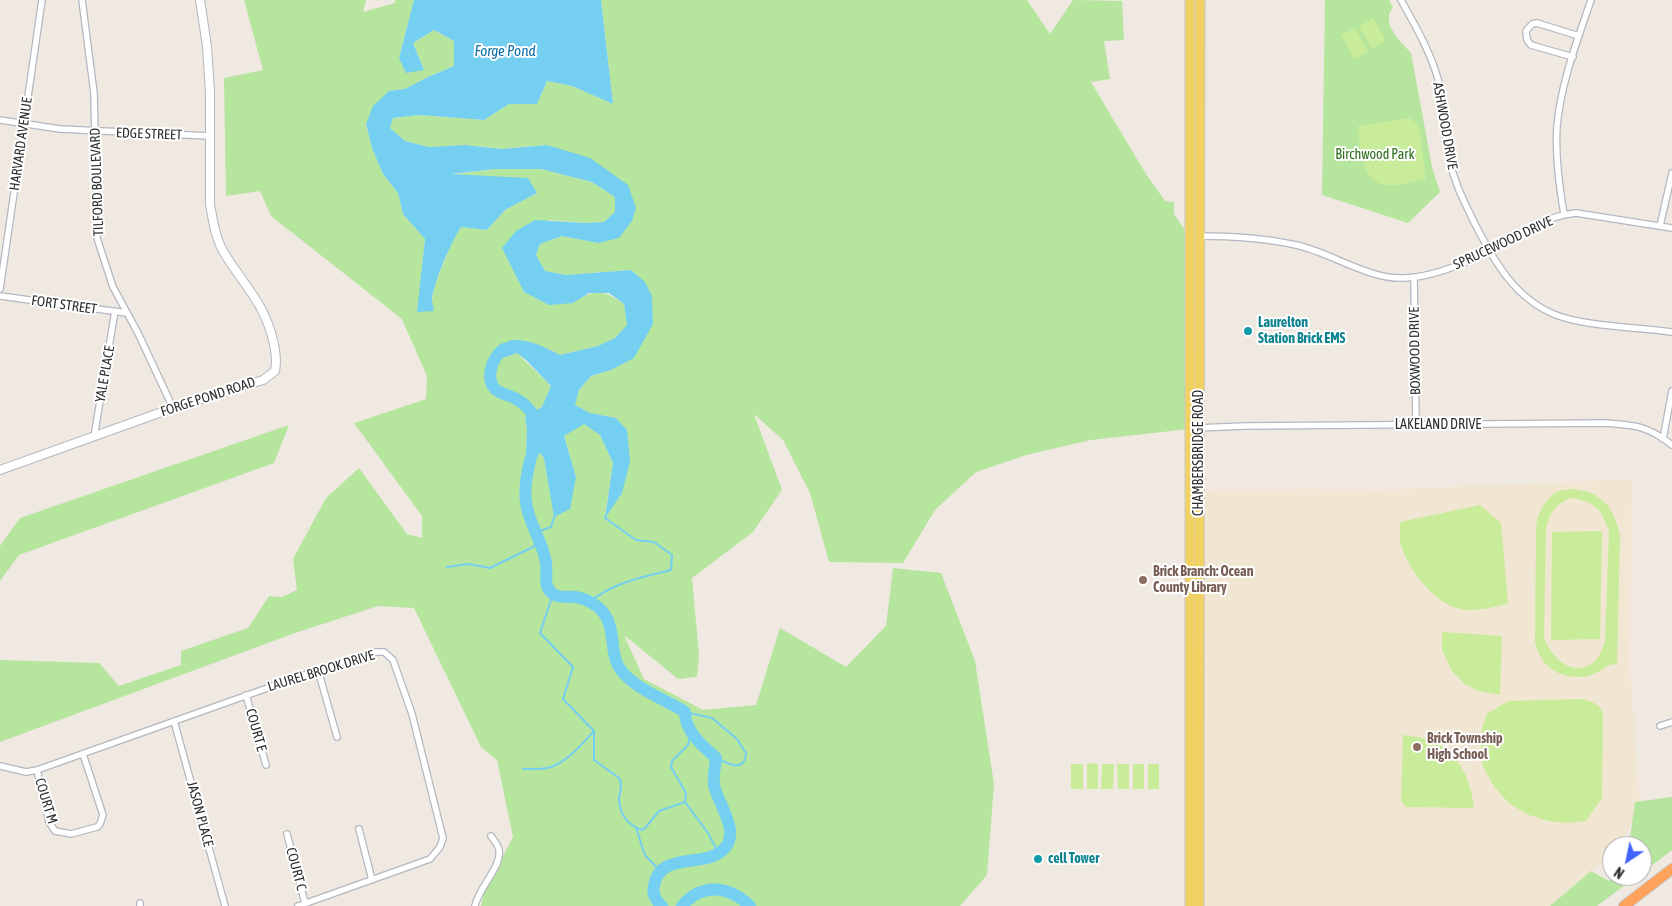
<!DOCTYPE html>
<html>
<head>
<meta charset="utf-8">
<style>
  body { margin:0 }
  #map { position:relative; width:1672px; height:906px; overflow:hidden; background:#efe9e1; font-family:"Asap Condensed",sans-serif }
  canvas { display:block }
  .north { position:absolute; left:1602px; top:836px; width:50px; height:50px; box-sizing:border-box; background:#fff; border:1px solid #ababab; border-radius:50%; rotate:214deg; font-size:14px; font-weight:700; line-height:20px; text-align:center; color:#2e2e2e }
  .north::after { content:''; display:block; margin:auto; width:18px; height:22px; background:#4264fb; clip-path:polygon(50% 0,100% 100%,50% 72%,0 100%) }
</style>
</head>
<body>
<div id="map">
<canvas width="1672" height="906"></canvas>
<div class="north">N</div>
</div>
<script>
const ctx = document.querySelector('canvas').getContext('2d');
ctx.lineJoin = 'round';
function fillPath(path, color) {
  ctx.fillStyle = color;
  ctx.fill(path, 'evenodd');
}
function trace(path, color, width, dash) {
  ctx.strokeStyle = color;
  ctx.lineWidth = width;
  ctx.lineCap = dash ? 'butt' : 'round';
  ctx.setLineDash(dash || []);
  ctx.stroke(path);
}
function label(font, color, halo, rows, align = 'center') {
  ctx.font = font + ' "Asap Condensed",sans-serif';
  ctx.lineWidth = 4;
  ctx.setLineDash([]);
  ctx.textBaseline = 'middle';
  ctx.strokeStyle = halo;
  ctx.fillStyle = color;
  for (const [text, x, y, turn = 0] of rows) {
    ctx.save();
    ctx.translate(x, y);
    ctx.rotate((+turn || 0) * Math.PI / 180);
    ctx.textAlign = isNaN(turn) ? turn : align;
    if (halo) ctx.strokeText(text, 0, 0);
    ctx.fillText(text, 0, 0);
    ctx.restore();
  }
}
const education = new Path2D(`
  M1632,479L1630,667L1640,804L1627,832L1617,846H1612V853L1610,856L1550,906H1199V490L1311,489L1382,490Z`);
const green = new Path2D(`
  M244,0H366L363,12L395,3V0H414L399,58L424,70L413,43L434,30L454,41V66L428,77L405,89L389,91L366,124L372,148L383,174L398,193L403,214L425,239L418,312L432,300L435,284L454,237L461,227L487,230L505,210L537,193L447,175L495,169H541L592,182L615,197V212L604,222L585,223L549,220L502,248L524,292L573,303C595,289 602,289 624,304L628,325L615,338L598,346L560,355C545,347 530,342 512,340L503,358L517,353L551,386L542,407L525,417L527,429L526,453L538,451L544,458L555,517L576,477L564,436L584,423L600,435L613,463L605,517L622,493L616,418L590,413L574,405L579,390L591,376L611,370L653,324C652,296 653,289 631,270L566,275L545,271L536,255L540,244L562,236L598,243L636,208L547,145L502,149L465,145L429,147L405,141L390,128L393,118L419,115L484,120L509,104H537L547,81L572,86L613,104L601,0H1027L1050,34L1073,0L1122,1L1124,40L1104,41L1110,79L1091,82L1146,174L1165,201L1174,202V214L1189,236V429L1091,440L1026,455L976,472L935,510L903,563L829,562L810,493L783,440L754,414L782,490L753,532L692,578L699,655L697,677L678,679L624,635L644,679L703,710L756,705L780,628L846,667L886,626L893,568L941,573L975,661L994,784L987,875L960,906H481L484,892L513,837L497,760L481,747L414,608L378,606L295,633L0,742V660L99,663L119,686L181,665V651L248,628L269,596L282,597L297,590L293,559L326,498L359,468L407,534L422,538V516L354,423L426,399L427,376L402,319L271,216L260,191L226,196L224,78L263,70Z
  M1325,0H1389L1393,7L1389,14V22L1391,28L1397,38L1411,53L1432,167L1440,192L1408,223L1322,195Z
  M289,425L274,463L19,555L0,581V546L20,518Z
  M1672,797V850L1642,873V846H1629L1635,802Z
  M1591,871L1609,881L1613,876H1637L1597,906H1550Z`);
const pitch = new Path2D(`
  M1373,18L1386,41L1372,49L1359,26Z
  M1355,28L1368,51L1354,59L1341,35Z
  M1410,118L1419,126L1426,179C1416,181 1406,184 1396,185C1360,189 1360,150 1358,126Z
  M1571,489C1601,491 1614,507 1620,535L1617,664C1606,664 1606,668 1596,673C1578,682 1551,676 1541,657C1538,653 1537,647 1535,642L1536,528C1537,516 1543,501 1555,493C1559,490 1566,490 1571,489ZM1569,498C1594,500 1602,509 1609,532L1605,641C1603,648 1600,656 1594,662C1573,679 1550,657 1544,637L1546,529C1550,512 1554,507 1569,498Z
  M1480,505L1501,523L1508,604C1490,608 1469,614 1451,606C1430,597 1407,567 1401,545C1399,539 1400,529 1400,522Z
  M1602,531L1600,639L1551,640L1552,532Z
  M1442,632L1502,636L1500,695L1479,691L1466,685L1452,671L1442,650Z
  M1582,699C1592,702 1598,703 1603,713L1602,798L1586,821L1567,823L1548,821L1526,814L1509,803L1495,788L1483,767L1481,747L1482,728L1487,714L1508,701Z
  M1403,735C1449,739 1468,763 1474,808L1406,807L1401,801Z
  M1098,763V789H1087V764Z
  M1071,764H1083V789H1071Z
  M1102,764H1114L1113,789H1101Z
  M1117,764H1129V789H1118Z
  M1133,764H1144V789H1133Z
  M1148,764H1159V789H1148Z`);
const water = new Path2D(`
  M414,0H601L613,104L572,86L547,81L537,104H509L484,120L419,115L393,118L390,128L405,141L429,147L465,145L502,149L547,145L590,158L628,185L636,208L632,221L619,238L598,243L562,236L540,244L536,255L545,271L566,275L631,270L645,282L652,296L653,324L634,358L611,370L591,376L579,390L575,405L590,413L616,418L627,430L630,461L622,493L605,518L613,463L600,435L584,424L564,436L576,477L570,509L554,517L544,458L538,451L526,453L527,429L525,417L542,407L551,386L526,360L517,353L503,358L494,363L495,349C500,346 508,340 514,340C529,339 547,348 560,355L598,346L615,338L627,325L624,304L609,293H589L573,303L549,305L524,292L502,248L516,231L535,220L585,223L604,222L615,212V197L592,182L541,169H495L451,174L528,178L537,193L505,210L487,230L461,227C452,240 433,284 432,299C432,303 433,307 434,311L417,312L425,239L403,214L398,193L383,174L372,148L366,124L373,106L389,91L405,89L428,77L454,66V41L434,30L413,43L424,70L406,73L399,58Z`);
const stream = new Path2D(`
  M537,532L551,527L555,515
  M447,567L468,564L490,568L541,543
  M589,602C614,583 641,577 671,570L672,555L654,542L636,540L605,518L606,516
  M685,712L712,718L737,739L746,753C745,773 728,764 716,758
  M594,731V760L619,778C623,784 620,791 619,798C619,813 627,825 642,830L645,828L659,811L685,802
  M691,732L688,745L672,761L671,767L686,793L685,802L708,833L719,854
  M523,769C532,769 542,770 551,767C567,762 583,743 594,731L563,699L573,667L540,633L553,594
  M636,828L645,855L661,872
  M736,895L741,906`);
const river = new Path2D(`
  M504,349C492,357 485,378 495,389C500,394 506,394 512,397C524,402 533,412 537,424C541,436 533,449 530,461C527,473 524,489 526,502C528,523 543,541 546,563C548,574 542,586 553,594C561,599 567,596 575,597C584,598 596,604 602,611C614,624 611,645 616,661C624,685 665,699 685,712C685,732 703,746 716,758C715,767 713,776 714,785C718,804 741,832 724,849C705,869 660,850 654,886C652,894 656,901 662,906
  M682,906C702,882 729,886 750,906`);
const street = new Path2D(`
  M82,0L94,93L97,238L113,287L138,333L173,408
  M1401,0C1415,25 1430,51 1438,79C1445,104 1443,131 1449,157C1454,183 1464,201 1475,224C1494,261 1515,299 1556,315C1588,327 1637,327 1672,332
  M1573,57L1531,45L1527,40L1526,31L1532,24L1537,23L1579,36
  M0,120L60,129L210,136
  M1564,214C1559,185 1555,156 1557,126C1561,83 1577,41 1591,0
  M1660,226L1672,173
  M1198,236C1229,236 1264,238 1296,245C1330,252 1369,280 1404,278C1433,277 1464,264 1490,250C1518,235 1544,216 1576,213L1672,228
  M1414,277L1416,425
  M0,289L42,0
  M0,296L127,313
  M1198,428L1245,426L1605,423C1635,425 1648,426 1672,445
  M94,437L115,311
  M1663,439L1672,391
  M318,670L337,737
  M246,695L266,765
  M174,721L225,906
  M1660,726L1672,722
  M0,766L26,772L37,770L318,670L376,652H384L393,660L412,714L443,838L440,847L430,859L298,906
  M37,770L49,822L55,831L71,834L97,827L100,824L103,815L83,754
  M359,829L372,880
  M287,834L305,903
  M140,903V906
  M475,906C478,888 502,867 499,850C498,845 494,840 491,836`);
const secondary = new Path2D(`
  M0,470L173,408L263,380L275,371C277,362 276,354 274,344C265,304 247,289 226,256C216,241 213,222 210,204V93L207,46L200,0`);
const primary = new Path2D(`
  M1190,0V906
  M1199,906L1200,0`);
const highway = new Path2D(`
  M1624,906L1672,869`);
const markers = [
  [1248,331,5,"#0f9aa8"],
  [1143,580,5,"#8d6e63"],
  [1417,747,5,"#8d6e63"],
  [1038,859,5,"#0f9aa8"]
];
const streetNames = [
  ["ASHWOOD DRIVE",1445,126,80],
  ["EDGE STREET",149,134,2],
  ["HARVARD AVENUE",21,144,-82],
  ["TILFORD BOULEVARD",97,182,-92],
  ["SPRUCEWOOD DRIVE",1503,243,-25],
  ["FORT STREET",64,305,8],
  ["BOXWOOD DRIVE",1415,351,-91],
  ["YALE PLACE",105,374,-80],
  ["FORGE POND ROAD",208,397,-18],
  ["LAKELAND DRIVE",1438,425],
  ["CHAMBERSBRIDGE ROAD",1199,453,-90],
  ["LAUREL BROOK DRIVE",321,671,-17],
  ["COURT E",256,730,74],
  ["COURT M",46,801,73],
  ["JASON PLACE",200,814,75],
  ["COURT C",296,869,75]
];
const parkNames = [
  ["Birchwood Park",1375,155]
];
const cultureNames = [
  ["Laurelton",1258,323],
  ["Station Brick EMS",1258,339],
  ["cell Tower",1048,859]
];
const educationNames = [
  ["Brick Branch: Ocean",1153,572],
  ["County Library",1153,588],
  ["Brick Township",1427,739],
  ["High School",1427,755]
];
const waterNames = [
  ["Forge Pond",505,51]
];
fillPath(education, '#f0e6d1');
fillPath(green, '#b6e59e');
fillPath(pitch, '#c9ec9a');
fillPath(water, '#75cff0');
trace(stream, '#75cff0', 2);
trace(river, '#75cff0', 12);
trace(street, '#b4b7c1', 8);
trace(secondary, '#b4b7c1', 10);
trace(primary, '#c9c9c9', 11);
trace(highway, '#c9c9c9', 12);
trace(street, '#fff', 5.5);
trace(secondary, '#fff', 8);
trace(primary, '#f2d163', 9);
trace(highway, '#ffa35c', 10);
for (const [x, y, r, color] of markers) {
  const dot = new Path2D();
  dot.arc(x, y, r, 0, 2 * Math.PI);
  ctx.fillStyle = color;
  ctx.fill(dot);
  trace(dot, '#fff', 2);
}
label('14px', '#2e2e2e', '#fff', streetNames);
label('14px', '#2c6e1b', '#fff', parkNames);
label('bold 14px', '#0d838f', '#fff', cultureNames, 'left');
label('bold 14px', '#785e54', '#fff', educationNames, 'left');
label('italic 15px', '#0d6fa3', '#fff', waterNames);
</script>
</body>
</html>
